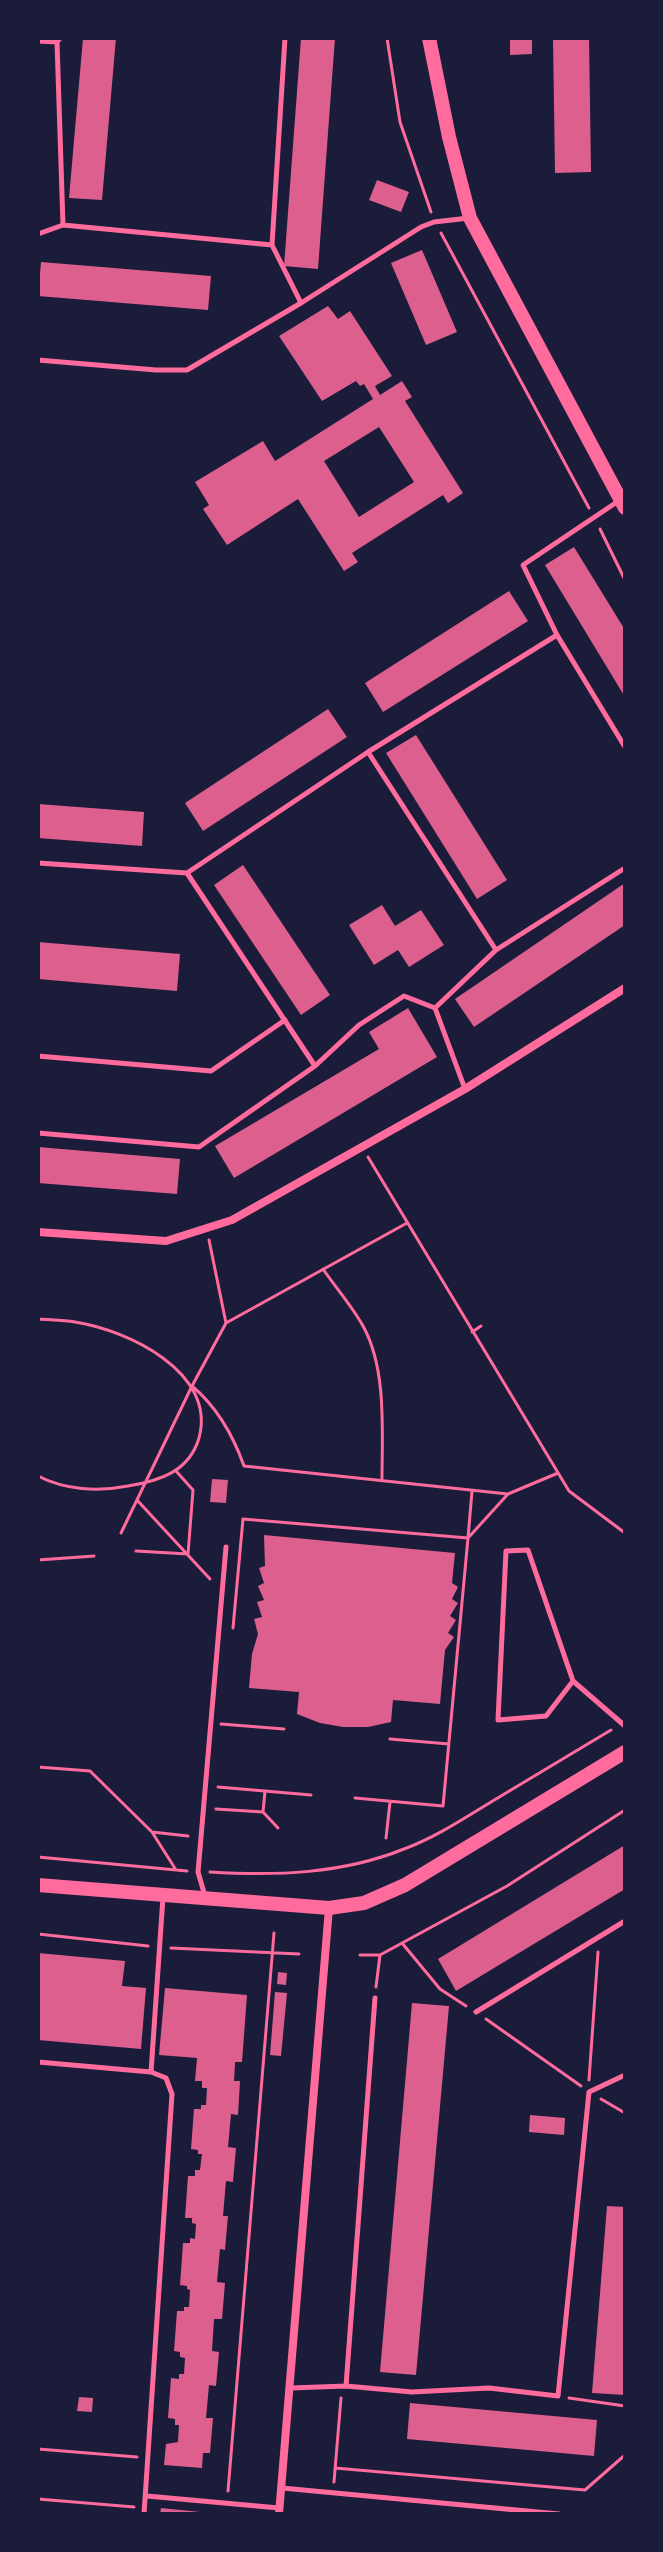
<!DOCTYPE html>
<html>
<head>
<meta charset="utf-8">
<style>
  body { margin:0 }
  #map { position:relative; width:663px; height:2552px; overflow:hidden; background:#1b1b3a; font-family:"Sofia Sans Condensed",sans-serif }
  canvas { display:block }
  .frame { position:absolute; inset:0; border:40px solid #1b1b3a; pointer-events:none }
</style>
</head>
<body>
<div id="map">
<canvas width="663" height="2552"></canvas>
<div class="frame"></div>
</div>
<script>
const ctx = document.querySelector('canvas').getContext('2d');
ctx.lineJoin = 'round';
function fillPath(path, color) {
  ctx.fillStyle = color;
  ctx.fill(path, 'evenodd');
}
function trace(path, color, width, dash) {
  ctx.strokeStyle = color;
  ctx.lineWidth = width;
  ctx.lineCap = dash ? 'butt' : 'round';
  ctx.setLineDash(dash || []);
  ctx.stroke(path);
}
const building = new Path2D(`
  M83,38H116L102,200L69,198Z
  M301,38H335L318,269L284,266Z
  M510,38H532V54L510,55Z
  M553,38H589L591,172L555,173Z
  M377,180L409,192L401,212L369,200Z
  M422,250L457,332L426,345L391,263Z
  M41,262L211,276L208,310L38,296Z
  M328,306L338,319L350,311L392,376L375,386L380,395L402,381L412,397L405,401L463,493L448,503L443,495L352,553L358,562L344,571L298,499L227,545L203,509L209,505L195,482L263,441L275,461L373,399L364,384L360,386L356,381L322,401L279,336ZM379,427L414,482L359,517L324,461Z
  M574,547L625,630V697L545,565Z
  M509,591L528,621L383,712L365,683Z
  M328,709L347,737L203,831L185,803Z
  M416,735L507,880L477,899L386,753Z
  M38,804L144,812L142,846L38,838Z
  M243,865L330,995L301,1015L214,885Z
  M625,883V925L474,1027L455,999Z
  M382,905L395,926L421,910L444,945L409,967L398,950L374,965L349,925Z
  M38,942L180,954L177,991L38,979Z
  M408,1008L437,1057L234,1178L215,1146L379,1049L369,1032Z
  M38,1147L180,1159L177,1194L38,1183Z
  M212,1479L228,1480L226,1503L210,1502Z
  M264,1535L455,1553L452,1583L458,1587L452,1599L458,1603L450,1616L456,1620L448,1633L454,1637L445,1650L440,1704L393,1700L391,1722L368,1727H343L320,1723L297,1714L299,1692L249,1688L252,1654L258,1634L254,1619L262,1617L257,1602L264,1600L258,1586L264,1583L259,1568L265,1566Z
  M625,1845V1889L456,1991L438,1959Z
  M38,1953L125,1961L122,1986L146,1988L141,2049L38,2040Z
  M278,1972L287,1973L286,1985L277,1984Z
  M165,1988L247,1995L242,2062H235V2064L234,2081H240L238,2115L231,2114L228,2147L236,2148L233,2182L226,2181L223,2216H228L225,2250L220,2249L217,2282L225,2283L222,2319H214L212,2351L219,2352L216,2386L209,2385L206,2418H213L210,2453H203L202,2468L164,2465L166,2444L178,2442L179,2425H175V2419L168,2418L171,2378L179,2379V2374H184L185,2358L180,2357V2352L174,2351L177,2311H184V2307H189L190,2290L187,2289V2286L180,2285L183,2243H190V2238L195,2239L196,2224L192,2223V2218H185L188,2176H195V2170H200L202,2154H198V2150L191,2149L194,2109H201V2105H206L207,2088H202V2081H195L197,2058L159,2055Z
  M275,1992L287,1993L281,2056L270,2055Z
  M412,2003L449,2006L416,2375L380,2372Z
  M530,2115L565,2118L564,2135L529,2132Z
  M607,2206L625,2207V2395L592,2393Z
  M79,2397L93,2398L92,2412L77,2411Z
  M410,2403L597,2420L594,2456L407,2439Z
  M161,2508L200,2512V2514H160Z`);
const path = new Path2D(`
  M387,38L400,122L431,212
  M441,233L589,508
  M600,529L625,580
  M368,1157L569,1491L625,1533
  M323,1269C336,1288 352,1306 363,1326C387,1369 382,1432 382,1480
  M38,1319C50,1320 63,1320 75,1322C127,1330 217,1372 199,1438C189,1472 159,1481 128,1486C98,1492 65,1490 38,1476
  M226,1323L407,1223
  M472,1332L481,1326
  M192,1386C217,1407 233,1435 244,1466L508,1494L558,1473
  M472,1491L468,1538L508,1494
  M137,1500L210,1579
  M121,1533L192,1386L226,1323L209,1240
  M136,1551L188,1554L193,1490L176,1471
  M38,1560L94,1556
  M233,1628L243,1519L468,1538L443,1806L355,1798
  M221,1724L284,1729
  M390,1739L449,1744
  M38,1767L90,1771L152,1832L176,1870
  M218,1787L311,1795
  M265,1791L263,1812L278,1828
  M216,1809L263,1812
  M152,1832L188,1836
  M386,1838L390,1802
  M38,1857L187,1871
  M210,1872C276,1876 342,1874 404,1849C439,1836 469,1815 501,1796C537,1774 575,1752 611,1730
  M38,1934L148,1946
  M402,1943L440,1989L466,2006
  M171,1948L299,1954
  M360,1955H380
  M376,1987L380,1955L507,1886L625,1810
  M486,2019L581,2086
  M589,2080L598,1952
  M601,2099L625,2113
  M569,2398L625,2406
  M38,2449L137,2457
  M335,2468L585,2490L625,2455
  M334,2482L341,2398
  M228,2491L274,1933
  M38,2499L134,2507`);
const service = new Path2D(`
  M60,38L57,42L63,225
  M285,38L272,245L301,303
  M38,41L57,42
  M38,234L63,225L272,245
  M38,360L156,370H187L301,303L421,227L434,222L469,218
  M617,502L523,565L557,635L625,747
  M368,752L496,950
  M38,863L187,873L368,752L557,635
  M187,873L315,1066
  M435,1008L465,1089
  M38,1056L211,1071L285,1020
  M38,1133L199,1147L315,1066L359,1025L404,996L435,1008L496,950L625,868
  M573,1681L546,1716L498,1720L506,1551L528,1550L573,1681L625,1726
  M205,1896L198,1872L226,1547
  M476,2012L625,1921
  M38,2062L151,2072L166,2078L172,2094L144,2514
  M151,2072L163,1897
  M346,2386L375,1998
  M291,2388L346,2386L412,2392L489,2388L558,2396L589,2092L625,2075
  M282,2488L559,2514
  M147,2496L279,2508`);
const minor = new Path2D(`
  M38,1232L166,1241L232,1220L465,1089L625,988
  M279,2514L329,1908`);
const secondary = new Path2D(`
  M429,38L449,137L470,218L625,508
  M38,1885L329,1908L364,1903L405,1885L625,1752`);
fillPath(building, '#dd5f8e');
trace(path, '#ff6b9d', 3);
trace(service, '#ff6b9d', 5);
trace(minor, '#ff6b9d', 8);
trace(secondary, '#ff6b9d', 14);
</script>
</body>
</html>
